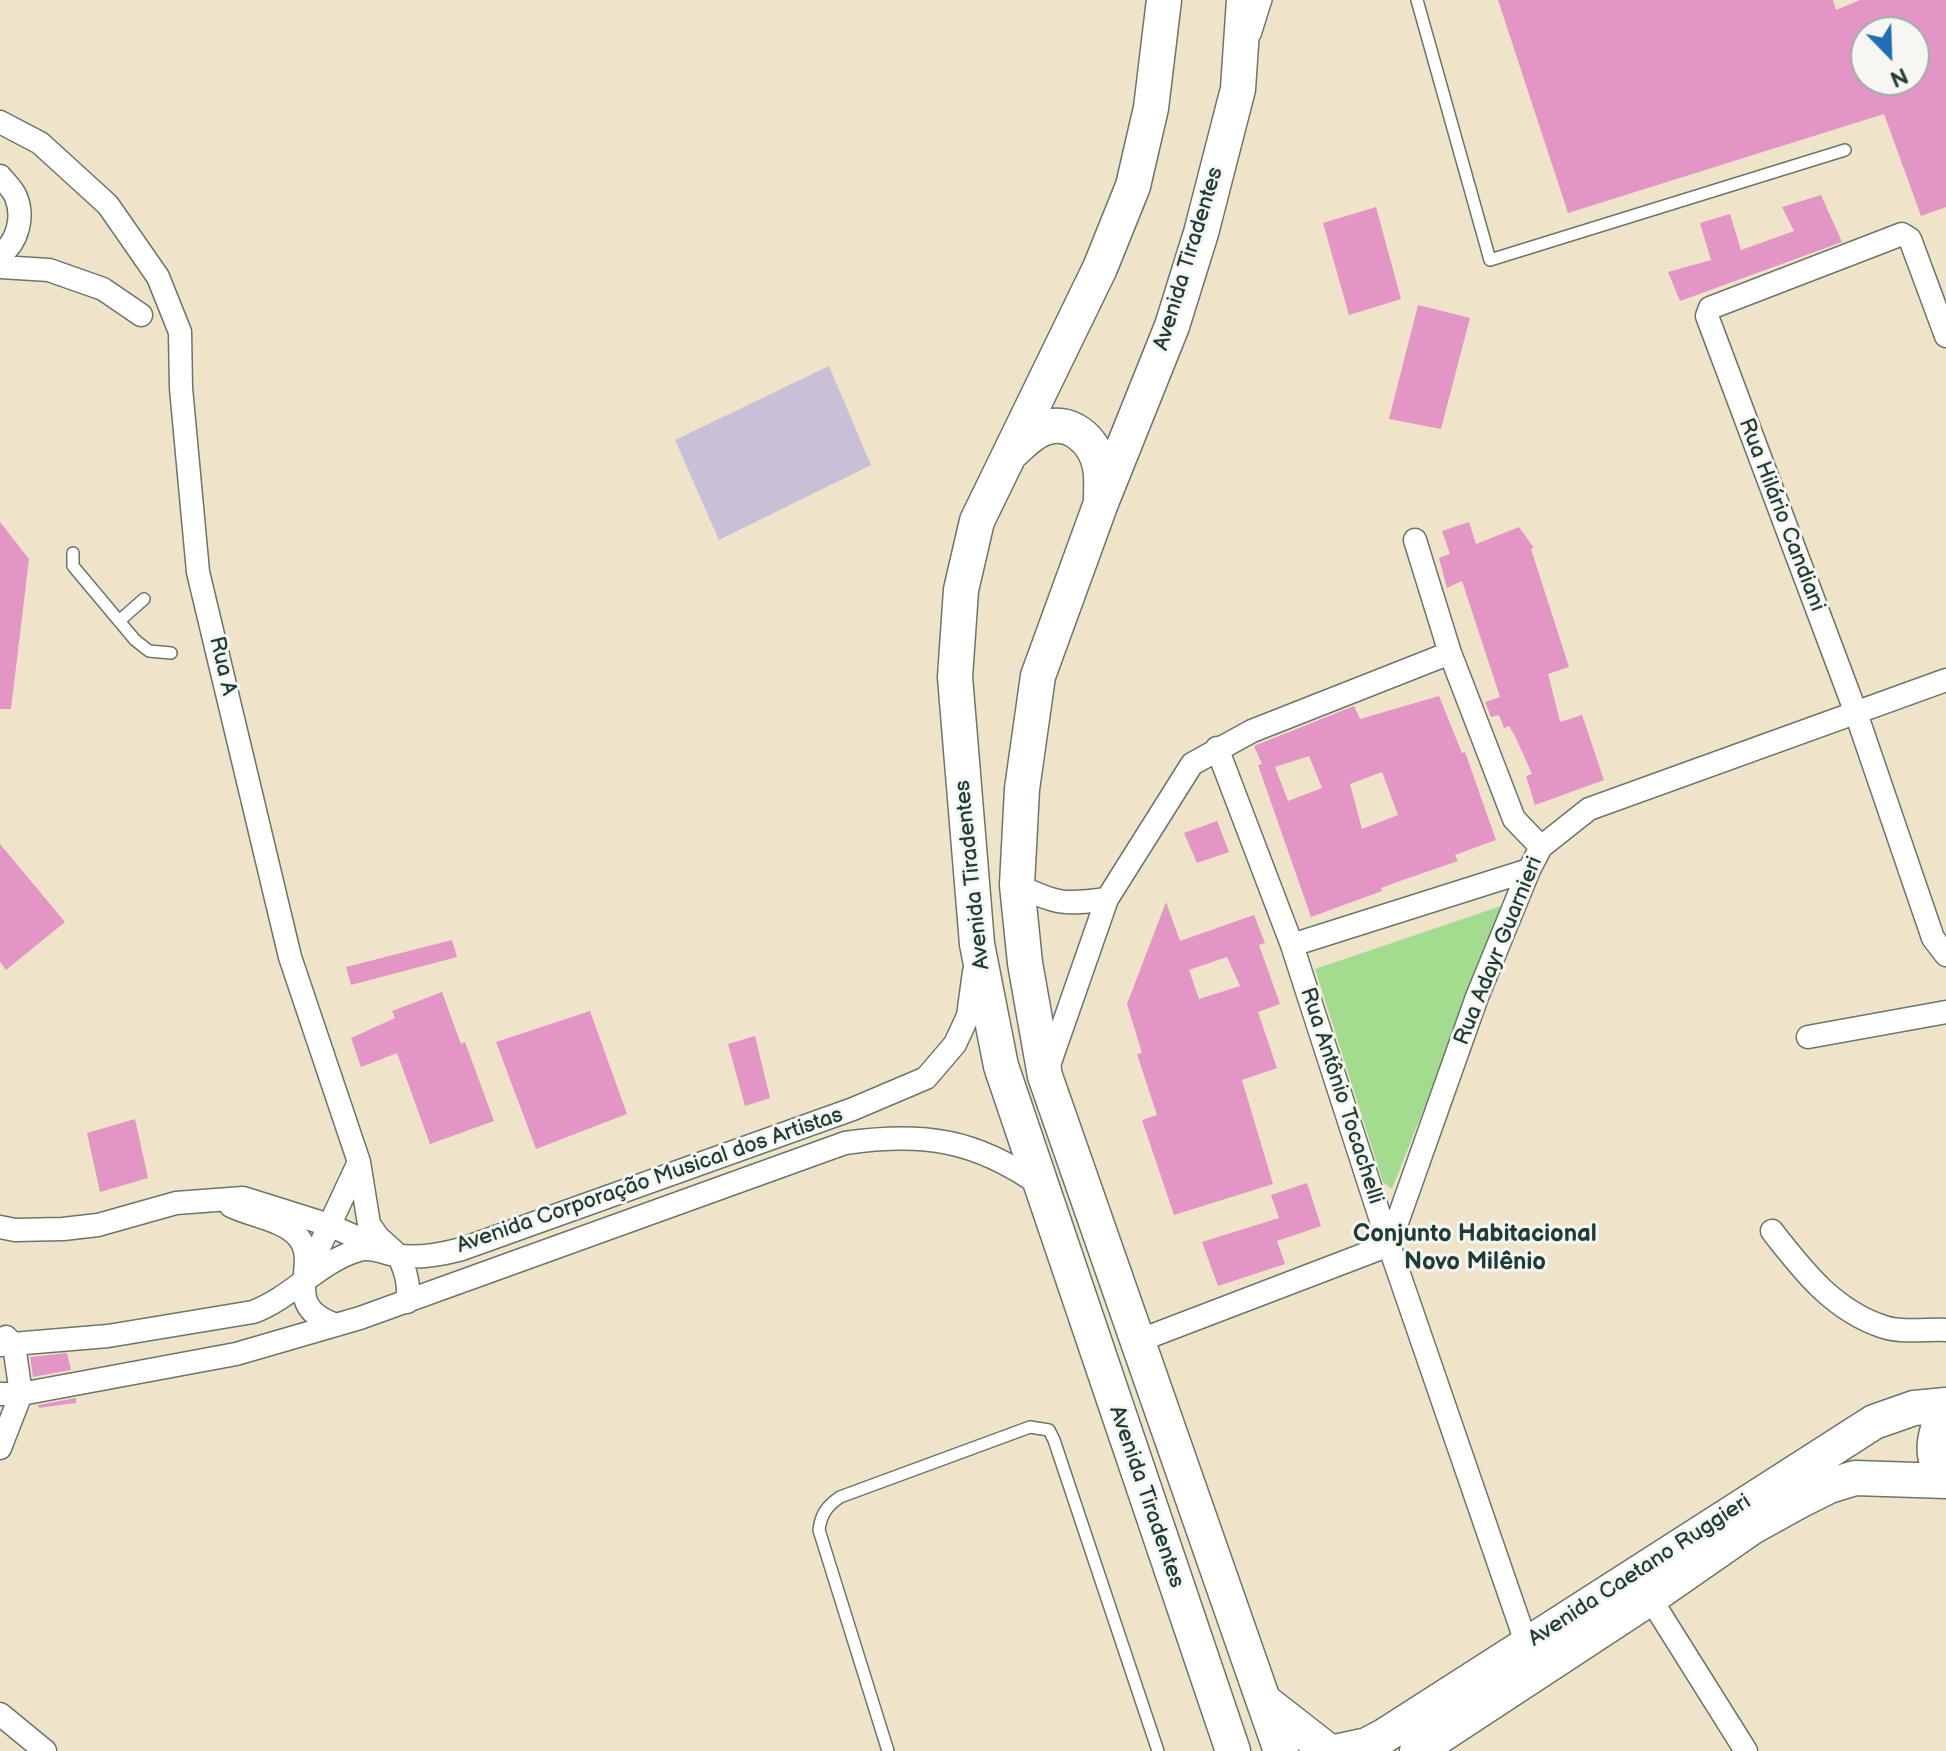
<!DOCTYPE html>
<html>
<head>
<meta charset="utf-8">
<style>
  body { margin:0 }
  #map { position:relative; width:1946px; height:1751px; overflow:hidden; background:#efe4ca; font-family:"Balsamiq Sans",sans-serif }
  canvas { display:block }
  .north { position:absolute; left:1850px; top:16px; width:80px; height:80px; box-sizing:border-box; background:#f6f6f2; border:2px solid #a0aca6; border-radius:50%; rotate:157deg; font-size:22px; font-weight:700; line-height:32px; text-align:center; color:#1f3d34 }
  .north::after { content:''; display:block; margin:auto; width:28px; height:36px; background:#1f6fb2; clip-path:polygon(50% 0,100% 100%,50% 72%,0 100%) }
</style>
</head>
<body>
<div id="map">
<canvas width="1946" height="1751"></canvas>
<div class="north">N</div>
</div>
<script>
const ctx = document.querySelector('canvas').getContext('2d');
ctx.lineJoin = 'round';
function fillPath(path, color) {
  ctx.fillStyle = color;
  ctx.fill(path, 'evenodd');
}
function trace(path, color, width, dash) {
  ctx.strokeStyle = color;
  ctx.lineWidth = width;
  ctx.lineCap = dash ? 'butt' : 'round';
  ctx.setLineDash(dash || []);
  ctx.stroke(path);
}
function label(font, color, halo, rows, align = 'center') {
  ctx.font = font + ' "Balsamiq Sans",sans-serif';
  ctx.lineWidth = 6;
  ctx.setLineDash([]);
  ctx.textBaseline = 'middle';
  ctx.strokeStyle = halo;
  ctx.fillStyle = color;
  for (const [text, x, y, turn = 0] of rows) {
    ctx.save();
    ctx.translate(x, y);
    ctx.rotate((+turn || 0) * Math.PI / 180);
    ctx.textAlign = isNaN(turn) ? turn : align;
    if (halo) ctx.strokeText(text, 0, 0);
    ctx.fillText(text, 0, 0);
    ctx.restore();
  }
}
const industrial = new Path2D(`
  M829,366L871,465L719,540L675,440Z`);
const green = new Path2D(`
  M1504,905L1392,1189L1383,1182L1315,969Z`);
const building = new Path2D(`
  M1498,0H1833L1836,10L1860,0H1946V207L1921,216L1884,114L1568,213ZM1866,32H1914V80H1866Z
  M1821,195L1842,242L1680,301L1668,272L1711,260L1700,223L1730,214L1741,250L1794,231L1782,207Z
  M1376,207L1401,299L1349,315L1323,223Z
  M1418,305L1470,318L1441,429L1389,419Z
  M0,522L29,559L11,709H0Z
  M1469,522L1476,544L1519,527L1534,548L1531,549L1569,667L1548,674L1560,722L1582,715L1604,780L1535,805L1526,776L1532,774L1515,736L1509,726L1504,728L1499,715L1491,717L1485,702L1500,697L1462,581L1447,588L1439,558L1450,554L1442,531Z
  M1439,696L1462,753L1465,752L1496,840L1455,855L1458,861L1400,881L1381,888L1382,891L1311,917L1258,765L1262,764L1254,746L1354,706L1360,719ZM1309,756L1322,788L1288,801L1275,767ZM1382,772L1398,815L1362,829L1350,784Z
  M1217,821L1229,852L1197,863L1184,833Z
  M0,844L65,922L6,970L0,962Z
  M1166,902L1180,941L1254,915L1265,943L1259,945L1280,1004L1258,1012L1277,1068L1242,1080L1273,1184L1174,1215L1142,1120L1157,1115L1137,1054L1142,1053L1127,1004ZM1227,957L1240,986L1199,999L1189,970Z
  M452,940L457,957L351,985L346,967Z
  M442,992L461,1044L465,1042L494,1121L430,1144L397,1053L361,1067L351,1038L395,1018L392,1011Z
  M590,1011L627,1114L536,1149L496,1042Z
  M755,1036L770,1098L745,1106L728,1044Z
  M135,1119L148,1178L100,1192L87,1133Z
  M1307,1183L1321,1226L1277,1241L1285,1264L1218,1286L1202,1242L1279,1218L1271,1195Z
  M67,1353L71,1370L33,1377L30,1357Z
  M76,1398V1403L39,1408L38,1405Z`);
const service = new Path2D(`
  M1417,0L1490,260L1845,150
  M1255,35L1266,0
  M73,553V566L135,640L149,651L171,653
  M119,621L144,599
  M888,1751L819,1530C821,1514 827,1506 840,1497L1030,1427L1049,1430L1054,1440L1158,1751`);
const minor = new Path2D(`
  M0,122L40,143L108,205L158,277L180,332L181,388L198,572L290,957L359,1162L369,1224L378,1237L399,1256
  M0,176C5,182 13,189 16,197C24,217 18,242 0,255
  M0,267L49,270L103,289L141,315
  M1946,336L1910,239L1902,234L1710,308L1707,316L1856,713L1933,938L1946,955
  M1415,540L1450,653L1514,819L1541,847
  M1217,748L1292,945L1389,1245L1531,1657
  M1017,885C1056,904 1064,905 1107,899
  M1292,945L1529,870
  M1808,1037L1946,1012
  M1047,1071L1107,899L1192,764L1252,731L1450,653
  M231,1206C251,1216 285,1220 299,1238C321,1266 278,1305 336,1325
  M0,1227L15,1230L63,1229L98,1225L176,1203L243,1198L329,1225L399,1256C406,1273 410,1284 407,1302
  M1772,1231C1803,1271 1834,1311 1884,1327C1901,1333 1927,1329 1946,1330
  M1389,1245L1477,997L1529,870L1541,847L1589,809L1946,680
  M309,1269L359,1162
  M1138,1341L1389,1245
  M0,1345L108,1336L253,1312C293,1297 318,1262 359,1250C372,1246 388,1255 401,1256C423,1258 442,1254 462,1249L853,1109L926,1078L955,1044L968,1016L974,972
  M0,1394H21L236,1354L360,1318L845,1143C923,1132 975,1139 1040,1185
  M0,1448L21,1394L14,1345L6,1337
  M1650,1598L1746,1751
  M0,1714L45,1751`);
const primary = new Path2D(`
  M1164,0L1151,108L1133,186L1100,268L977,521L961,590L955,677L977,944L1001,1066L1233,1751
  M1244,0L1238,89L1201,233L1172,326L1101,503L1038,676L1022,789L1017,885L1025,963L1045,1076L1281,1751
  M1012,452C1021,444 1031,433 1042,429C1069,417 1095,440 1100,467C1102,477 1101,489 1101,499
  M1946,1407C1935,1433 1927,1455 1946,1479
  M1264,1701L1328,1751
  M1339,1751L1367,1745L1384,1736L1874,1422L1914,1408L1946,1405
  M1417,1751L1650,1598L1752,1527L1799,1501L1829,1486L1855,1478L1946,1481`);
const streetNames = [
  ["Avenida Tiradentes",1189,259,-73],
  ["Rua Hilário Candiani",1781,515,69],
  ["Rua A",222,666,77],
  ["Avenida Tiradentes",973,875,-96],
  ["Rua Adayr Guarnieri",1499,951,-68],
  ["Rua Antônio Tocachelli",1341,1096,72],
  ["Avenida Corporação Musical dos Artistas",650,1181,-19],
  ["Avenida Tiradentes",1146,1497,71],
  ["Avenida Caetano Ruggieri",1640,1571,-33]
];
const neighbourhoodNames = [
  ["Conjunto Habitacional",1475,1235],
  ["Novo Milênio",1475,1263]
];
fillPath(industrial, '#c9bfd7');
fillPath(green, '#a3dc8e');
fillPath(building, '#e396c5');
trace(service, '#687768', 14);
trace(minor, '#687768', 25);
trace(primary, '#687768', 37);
trace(service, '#fff', 11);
trace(minor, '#fff', 22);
trace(primary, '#fff', 34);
label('22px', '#1f3d34', '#f6f6f2', streetNames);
label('bold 24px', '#1f3d34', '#f6f6f2', neighbourhoodNames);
</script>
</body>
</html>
